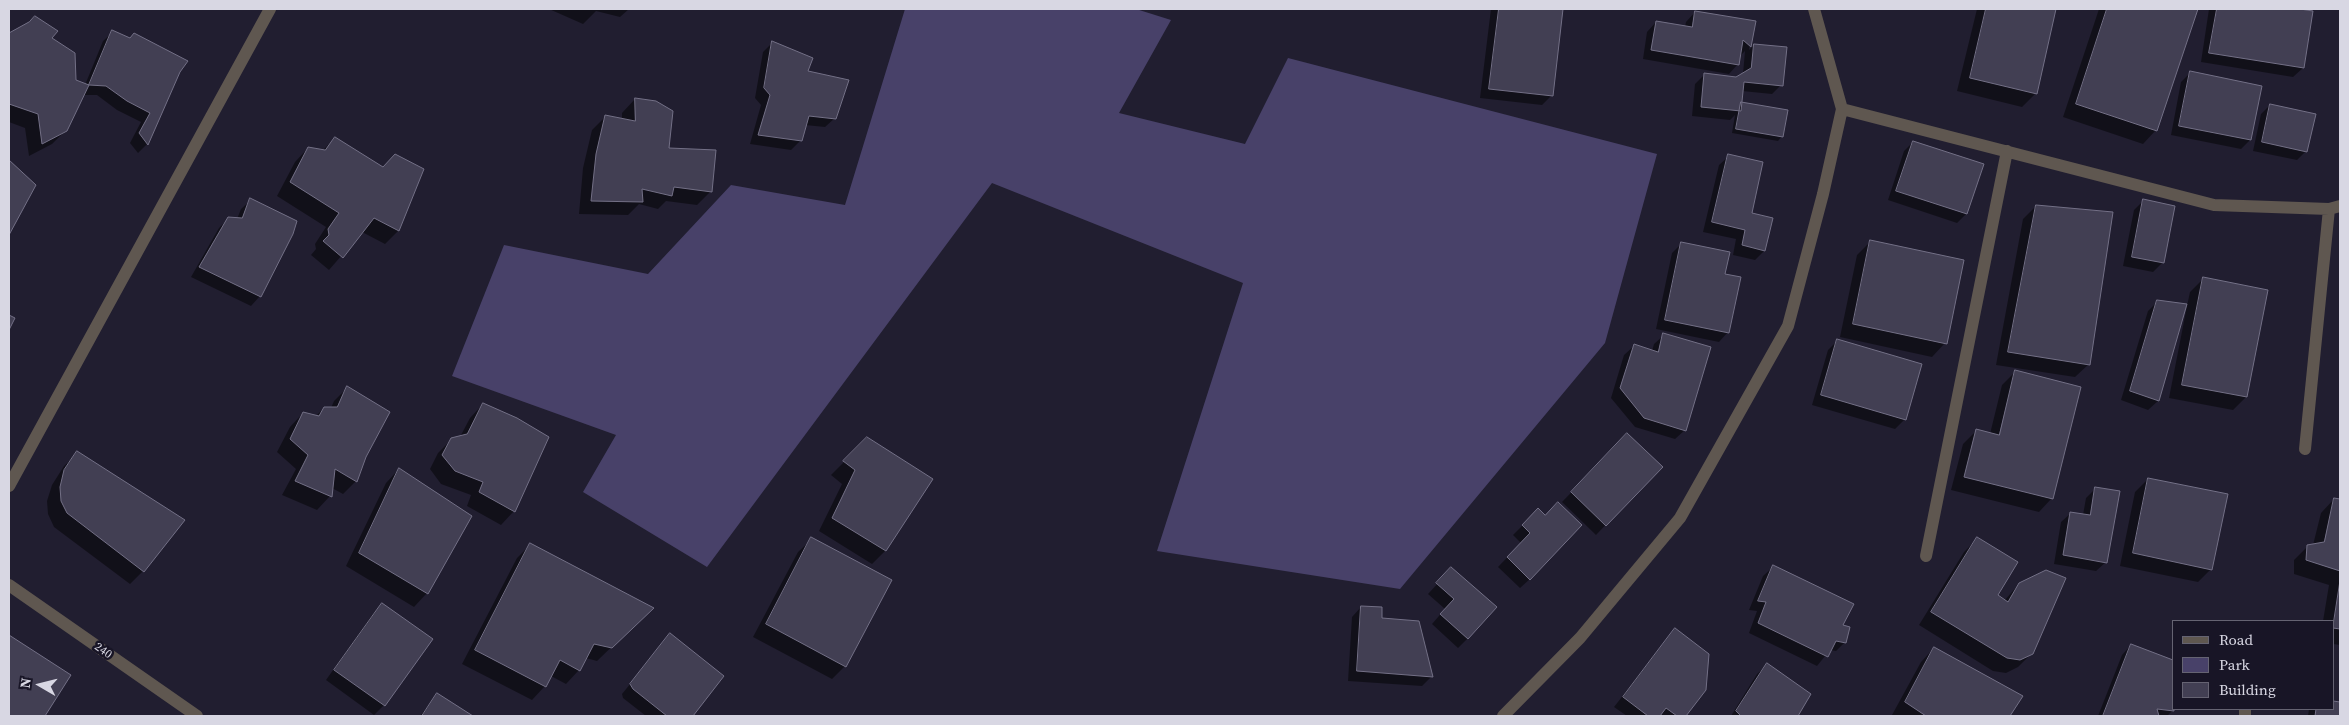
<!DOCTYPE html>
<html>
<head>
<meta charset="utf-8">
<style>
  body { margin:0 }
  #map { position:relative; width:2349px; height:725px; overflow:hidden; background:#211e30; font-family:"Source Serif 4",serif }
  canvas { display:block }
  .frame { position:absolute; inset:0; border:10px solid #d8d7e3; pointer-events:none }
  .legend { position:absolute; left:2172px; top:620px; width:162px; height:90px; box-sizing:border-box; background:#181526; border:1px solid #656372; margin:0; padding:6px 9px; list-style:none; font-size:15px; color:#d8d7e3 }
  .legend li { display:flex; align-items:center; gap:10px; height:25px }
  .legend b { width:25px; border:1px solid #656372 }
  .north { position:absolute; left:15px; top:660px; width:50px; height:50px; -webkit-text-stroke:4px #181526; paint-order:stroke; rotate:278deg; font-size:14px; font-weight:700; line-height:20px; text-align:center; color:#d8d7e3 }
  .north::after { content:''; display:block; margin:auto; width:18px; height:22px; background:#d8d7e3; clip-path:polygon(50% 0,100% 100%,50% 72%,0 100%) }
</style>
</head>
<body>
<div id="map">
<canvas width="2349" height="725"></canvas>
<div class="frame"></div>
<ul class="legend">
<li><b style="height:6px;background:#5f5750"></b>Road</li>
<li><b style="height:14px;background:#484169"></b>Park</li>
<li><b style="height:14px;background:#423f53"></b>Building</li>
</ul>
<div class="north">N</div>
</div>
<script>
const ctx = document.querySelector('canvas').getContext('2d');
ctx.lineJoin = 'round';
function fillPath(path, color) {
  ctx.fillStyle = color;
  ctx.fill(path, 'evenodd');
}
function trace(path, color, width, dash) {
  ctx.strokeStyle = color;
  ctx.lineWidth = width;
  ctx.lineCap = dash ? 'butt' : 'round';
  ctx.setLineDash(dash || []);
  ctx.stroke(path);
}
function label(font, color, halo, rows, align = 'center') {
  ctx.font = font + ' "Source Serif 4",serif';
  ctx.lineWidth = 5;
  ctx.setLineDash([]);
  ctx.textBaseline = 'middle';
  ctx.strokeStyle = halo;
  ctx.fillStyle = color;
  for (const [text, x, y, turn = 0] of rows) {
    ctx.save();
    ctx.translate(x, y);
    ctx.rotate((+turn || 0) * Math.PI / 180);
    ctx.textAlign = isNaN(turn) ? turn : align;
    if (halo) ctx.strokeText(text, 0, 0);
    ctx.fillText(text, 0, 0);
    ctx.restore();
  }
}
const green = new Path2D(`
  M905,9H1136L1171,20L1119,113L1245,144L1288,58L1657,154L1605,343L1400,589L1157,551L1243,283L992,183L707,567L583,492L616,435L452,376L504,245L648,274L731,185L845,205Z`);
const shadow = new Path2D(`
  M549,9H629L620,17L596,11L583,24Z
  M1491,9H1562L1551,96L1542,105L1480,98Z
  M1977,9L2055,10L2035,94L2022,107L1957,91Z
  M2099,9H2197L2156,130L2143,144L2063,117Z
  M2209,9H2292L2311,12L2303,68L2293,77L2201,62Z
  M1695,12L1754,22L1749,50L1754,45L1781,85L1772,94L1742,91L1741,103L1782,136L1778,141L1732,133L1735,115L1730,120L1692,116L1695,84L1704,75L1736,78L1743,74L1745,51L1740,56L1738,64L1729,74L1643,59L1647,32L1656,22L1685,27L1686,22Z
  M30,23L50,38L75,81L85,85L103,41L113,32L179,71L147,144L138,153L130,143L141,122L117,110L97,95H83L66,130L52,144L29,156L25,128L9,122V34Z
  M772,43L806,72L835,118L825,127L805,125L801,140L791,150L750,144L761,105L755,98L763,52Z
  M2190,73L2250,140L2241,149L2171,135L2181,82Z
  M635,99L667,149L710,192L697,205L666,201L658,209L639,204L628,215L579,214L583,168L592,130L606,116L622,120V113Z
  M2270,105L2306,151L2297,160L2253,151L2261,114Z
  M335,138L383,168L422,170L398,231L385,244L362,232L329,270L311,255L316,249L315,244L326,227L277,196L295,162L308,148L323,150Z
  M1913,142L1966,214L1957,223L1888,200L1904,151Z
  M1729,156L1764,251L1755,260L1733,255L1736,239L1703,232L1719,165Z
  M9,161L34,186L9,232Z
  M251,200L260,296L251,306L191,277L219,228L228,219H237L241,209Z
  M2143,201L2173,207L2162,263L2153,272L2123,266L2134,210Z
  M2036,206L2089,364L2075,377L1996,365L2023,219Z
  M1870,242L1945,343L1932,357L1840,337L1857,255Z
  M1681,244L1723,275L1728,332L1719,342L1656,329L1672,253Z
  M2203,279L2246,397L2233,410L2169,398L2187,306L2185,305L2158,401L2148,410L2121,400L2148,311L2158,301L2187,306L2190,292Z
  M1664,335L1685,430L1675,439L1635,427L1611,398L1624,355L1634,346L1652,351L1654,344Z
  M1837,341L1905,419L1895,429L1812,405L1828,350Z
  M2015,372L2052,498L2039,512L1951,490L1963,444L1977,430L1990,434L2002,385Z
  M347,388L365,457L356,481L343,494L332,488L330,496L317,510L282,495L296,469L277,452L290,427L303,413L316,416L324,408H331L334,401Z
  M483,404L514,511L501,525L467,506L471,495L441,484L430,469L438,453L452,439L460,437L470,418Z
  M1627,435L1661,467L1596,535L1562,502Z
  M867,439L931,479L885,551L872,564L819,531L842,484L831,475Z
  M78,453L143,571L130,584L54,527L48,514L47,501L52,485L64,466Z
  M399,469L427,593L414,607L346,566L386,483Z
  M2148,479L2211,569L2198,582L2120,566L2135,492Z
  M2096,488L2106,562L2096,571L2054,564L2061,522L2071,513L2083,515L2086,498Z
  M2334,499L2340,500V645L2333,644V621H2323L2329,585L2294,574V560L2308,546L2313,545L2321,513Z
  M1538,510L1530,579L1520,588L1498,567L1521,543L1513,535Z
  M1978,538L1996,595L2004,601L2019,584L2032,653L2018,667L2006,673L1993,671L1919,625L1964,552Z
  M812,539L845,666L832,679L753,637L798,552Z
  M530,545L652,608L597,661L586,658L579,670L566,684L551,676L545,686L532,700L462,664L517,558Z
  M1773,567L1841,626L1845,642L1836,651L1830,650L1817,666L1749,633L1757,611L1749,610L1763,576Z
  M1452,568L1468,638L1458,648L1432,624L1445,609L1428,594Z
  M382,605L431,640L384,705L374,715L326,680L373,614Z
  M1361,607L1380,619L1432,676L1422,686L1348,681L1352,617Z
  M1675,629L1704,690L1684,716H1627L1614,707Z
  M670,635L723,676L691,716H646L623,698L622,694Z
  M9,636L70,676L44,716H9Z
  M2131,645L2173,710L2167,716H2098L2122,655Z
  M1934,648L2021,696L2008,716L1892,715L1921,662Z
  M1767,665L1810,694L1797,716H1731L1757,674Z
  M437,695L470,716H420Z
  M2333,702L2340,703V716H2308L2309,709H2333Z`);
const building = new Path2D(`
  M1499,9H1563L1553,96L1489,89Z
  M1986,9H2056L2037,94L1970,78Z
  M2107,9H2198L2157,131L2076,104Z
  M2217,9H2300L2313,11L2304,68L2209,53Z
  M1695,11L1756,21L1751,47L1743,40L1739,65L1651,50L1656,21L1692,27Z
  M35,16L58,31L52,38L75,53L76,80L89,85L67,131L42,144L38,114L9,104V33L29,22Z
  M112,30L130,38L134,33L188,61L180,72L148,145L139,133L150,113L127,101L106,86L89,85Z
  M772,41L813,58L808,71L849,80L836,119L809,116L802,141L758,135L770,95L764,88Z
  M1754,44L1787,47L1783,86L1744,82L1741,111L1701,107L1704,73L1736,77L1751,68Z
  M2190,71L2262,86L2251,140L2179,126Z
  M635,98L656,101L673,111L669,148L716,150L712,192L674,187L672,196L642,189L643,202L591,201L596,154L605,115L635,121Z
  M1741,102L1788,110L1783,137L1736,129Z
  M2270,104L2316,114L2307,152L2262,142Z
  M335,137L383,167L395,154L424,169L399,231L374,218L343,258L323,241L329,235L328,229L339,213L290,182L308,147L325,150Z
  M1913,141L1984,164L1967,214L1896,191Z
  M1728,154L1763,162L1752,213L1773,218L1765,251L1742,245L1745,230L1712,222Z
  M9,160L36,185L9,235Z
  M250,198L297,221L293,234L261,297L199,267L228,217L242,218Z
  M2143,199L2175,206L2164,263L2132,257Z
  M2036,205L2113,212L2090,365L2008,352Z
  M1870,240L1964,260L1947,344L1853,324Z
  M1681,242L1730,252L1725,274L1741,277L1729,333L1665,320Z
  M2203,277L2268,290L2247,397L2182,385Z
  M2157,300L2187,304L2159,401L2130,391Z
  M9,315L15,318L9,330Z
  M1663,333L1711,347L1686,431L1644,418L1620,388L1634,344L1658,352Z
  M1837,339L1922,364L1906,420L1821,395Z
  M2015,370L2081,387L2053,499L1964,477L1976,429L1999,435Z
  M347,386L390,412L366,457L357,482L335,469L332,497L295,481L308,455L290,439L303,412L319,416L324,407H337Z
  M483,403L517,418L549,437L515,512L479,492L483,482L455,471L442,455L451,438L467,434Z
  M1627,433L1663,467L1606,526L1571,492Z
  M867,437L933,479L886,551L832,518L855,470L843,461Z
  M77,451L185,520L144,572L67,513L61,501L60,487L64,470Z
  M399,468L472,516L428,594L359,553Z
  M2148,478L2228,494L2212,570L2133,553Z
  M2095,487L2120,491L2107,563L2063,555L2070,512L2090,515Z
  M2334,498L2340,499V571L2306,560L2307,545L2324,542Z
  M1558,502L1582,525L1530,580L1507,557L1530,533L1522,525L1538,508L1545,515Z
  M811,537L892,580L846,667L766,624Z
  M1977,537L2018,562L1998,595L2008,602L2019,583L2046,570L2066,578L2033,654L2020,660L2007,658L1931,612Z
  M530,543L654,608L612,648L594,644L580,671L560,660L546,687L475,650Z
  M1773,565L1854,604L1843,625L1850,627L1846,643L1836,641L1828,657L1758,623L1766,602L1758,601Z
  M1451,567L1497,607L1468,639L1440,614L1454,599L1436,583Z
  M2340,581V629L2333,628Z
  M382,603L433,639L385,706L334,670Z
  M1361,606L1382,607V618L1419,621L1433,677L1357,671Z
  M1675,628L1709,654L1706,690L1686,716H1677L1666,708L1660,716H1648L1623,697Z
  M670,633L724,676L693,716H667L633,689L630,684Z
  M9,635L71,675L45,716H9Z
  M2131,644L2173,660L2174,711L2157,709L2159,716H2103Z
  M1934,647L2023,696L2010,716H1926L1905,702Z
  M1767,663L1811,694L1798,716H1741L1736,711Z
  M437,693L473,716H422Z
  M2333,701L2340,702V716H2315L2316,709H2333Z`);
const minor = new Path2D(`
  M1842,109L2214,205L2329,209L2340,206
  M2305,449L2329,209
  M9,486L270,9
  M1926,556L2007,151
  M9,585L197,716
  M1503,716L1580,638L1680,518L1788,326L1823,194L1842,109L1814,9
  M2245,716V709`);
const streetNames = [
  ["240",103,651,35]
];
fillPath(green, '#484169');
fillPath(shadow, '#0007');
fillPath(building, '#423f53');
trace(building, '#737086', 1);
trace(minor, '#5f5750', 12);
label('12px', '#d8d7e3', '#181526', streetNames);
</script>
</body>
</html>
